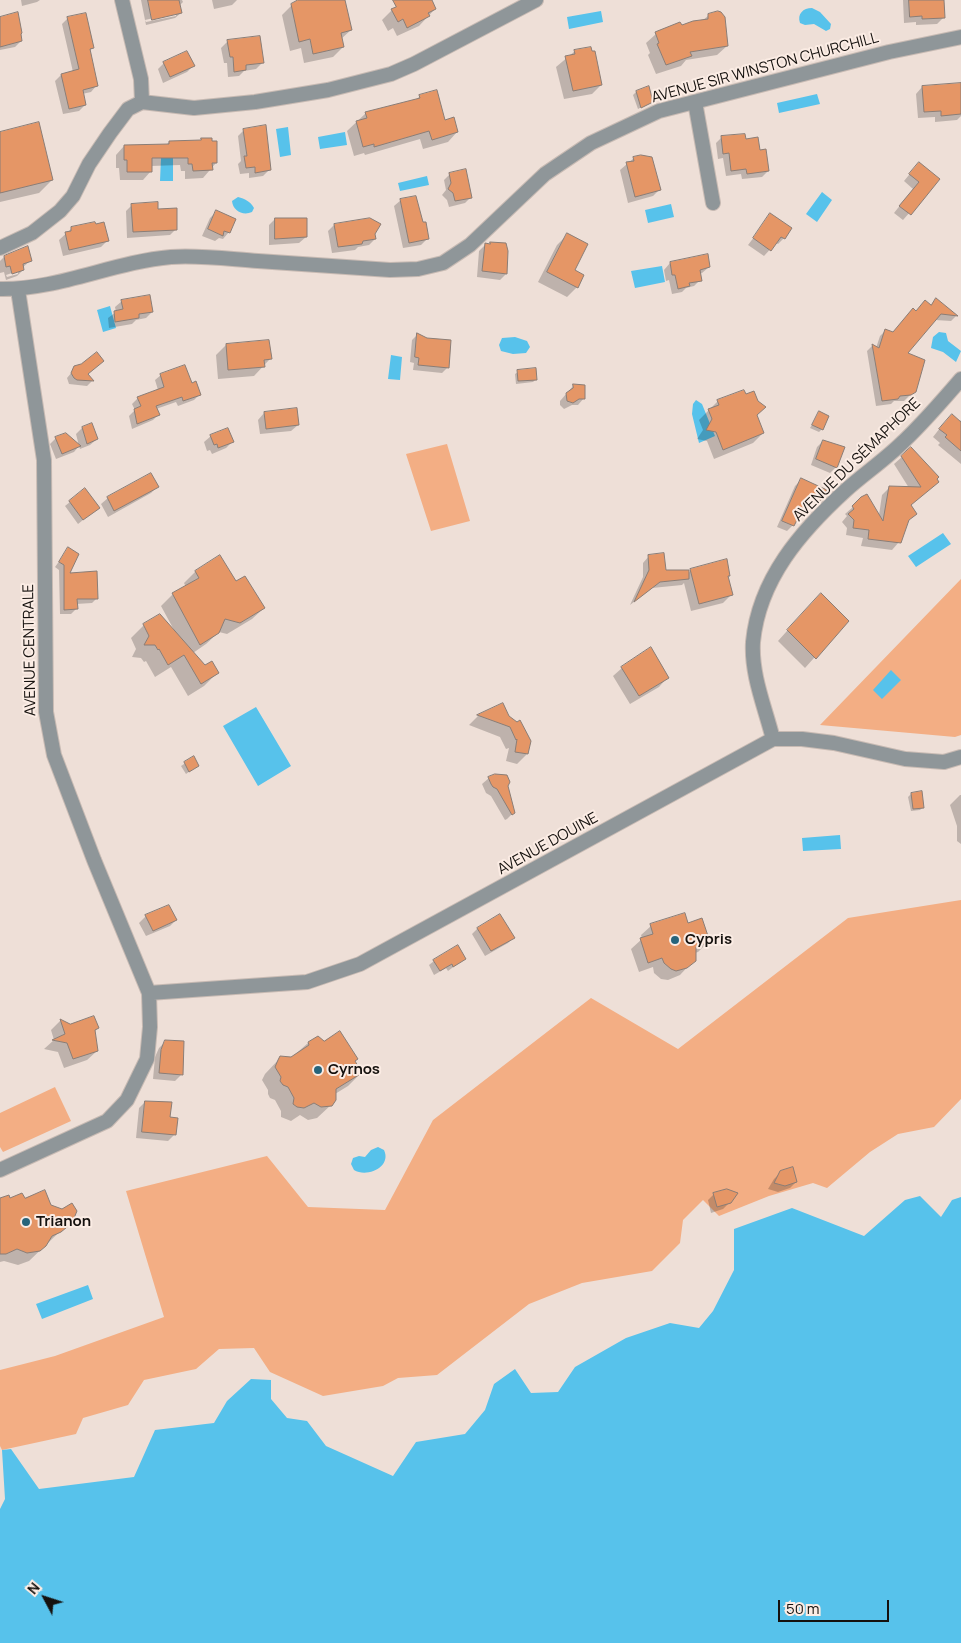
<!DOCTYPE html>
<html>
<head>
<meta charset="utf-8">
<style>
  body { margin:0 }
  #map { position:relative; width:961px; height:1643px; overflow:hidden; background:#eedfd7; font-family:Manrope,sans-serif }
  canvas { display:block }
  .north { position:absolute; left:20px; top:1573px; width:50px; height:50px; -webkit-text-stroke:4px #fbece4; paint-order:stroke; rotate:310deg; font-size:14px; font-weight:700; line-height:20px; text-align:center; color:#15110e }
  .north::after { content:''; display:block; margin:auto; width:18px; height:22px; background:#15110e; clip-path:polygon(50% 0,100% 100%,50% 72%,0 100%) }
  .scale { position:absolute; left:778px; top:1600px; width:111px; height:22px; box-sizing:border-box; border:2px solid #15110e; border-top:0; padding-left:6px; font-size:15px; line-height:18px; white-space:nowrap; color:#15110e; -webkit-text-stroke:4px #fbece4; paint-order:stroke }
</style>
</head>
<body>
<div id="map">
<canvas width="961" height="1643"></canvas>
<div class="north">N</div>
<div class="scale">50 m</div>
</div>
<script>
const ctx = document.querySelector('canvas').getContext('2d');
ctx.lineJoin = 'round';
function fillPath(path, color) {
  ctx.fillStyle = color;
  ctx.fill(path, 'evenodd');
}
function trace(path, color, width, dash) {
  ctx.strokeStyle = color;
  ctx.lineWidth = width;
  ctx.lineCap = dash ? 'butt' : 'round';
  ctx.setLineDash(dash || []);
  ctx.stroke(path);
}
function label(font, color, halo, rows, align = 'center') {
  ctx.font = font + ' Manrope,sans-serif';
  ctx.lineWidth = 4;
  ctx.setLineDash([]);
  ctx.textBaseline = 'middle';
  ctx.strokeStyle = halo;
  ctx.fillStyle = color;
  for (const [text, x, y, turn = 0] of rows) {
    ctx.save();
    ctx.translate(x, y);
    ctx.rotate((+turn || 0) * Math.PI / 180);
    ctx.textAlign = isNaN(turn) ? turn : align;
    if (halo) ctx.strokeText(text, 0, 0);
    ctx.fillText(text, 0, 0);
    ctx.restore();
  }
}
const green = new Path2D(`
  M447,444L470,521L431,531L406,454Z
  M961,579V735L955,737L820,725Z
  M961,900V1099L934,1127L898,1134L870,1152L827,1188L813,1183L769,1196L719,1216L703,1200L683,1220L680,1243L652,1271L582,1283L529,1304L437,1375L398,1378L383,1386L323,1396L270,1372L254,1348L219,1349L196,1369L144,1380L128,1405L83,1418L76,1434L2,1450L0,1446V1370L55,1356L164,1317L126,1191L267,1156L308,1207L385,1210L433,1120L591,998L678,1049L848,918Z
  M55,1087L71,1121L3,1152L0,1147V1113Z`);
const water = new Path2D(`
  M812,8L820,12L831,24L830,29L826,31L814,24L805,25L800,23C797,14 803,8 812,8Z
  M601,11L603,22L569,29L567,17Z
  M817,94L820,104L779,113L777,103Z
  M288,127L291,155L280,157L276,129Z
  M345,132L347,145L320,149L318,137Z
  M161,158H173V181H160Z
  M427,176L429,185L400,191L398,183Z
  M822,192L832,200L817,222L806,214Z
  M238,197C245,199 250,201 254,208L252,212C243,216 233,211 232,201Z
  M671,204L674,217L648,223L645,210Z
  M662,266L665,282L635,288L631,271Z
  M110,306L116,328L103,332L97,310Z
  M939,332L946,333L948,341L961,351L956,362L943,352L931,348L933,337Z
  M515,337L527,341L530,347L526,353L513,354L501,351L499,345L502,338Z
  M391,355L402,357L400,380L388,379Z
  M696,400L702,404L715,436L699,443L692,414L693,404Z
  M943,533L951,544L916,567L908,556Z
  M891,670L901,680L882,699L873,690Z
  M256,707L291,766L258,786L223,726Z
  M840,835L841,849L803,851L802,838Z
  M378,1147L384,1150C392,1167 367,1178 354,1170L351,1164L353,1158L359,1156L365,1157L371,1150Z
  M920,1196L941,1217L952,1200L961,1197V1643H0V1509L5,1499L2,1450L11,1449L39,1489L134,1477L155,1430L214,1423L227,1401L251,1379L271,1380V1399L287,1418L307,1421L326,1446L393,1476L416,1442L465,1434L485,1410L494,1384L515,1369L531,1393L558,1392L575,1367L626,1338L670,1323L699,1328L713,1311L734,1270V1229L792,1208L864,1236L905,1200Z
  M88,1285L93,1299L42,1319L36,1304Z`);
const shadow = new Path2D(`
  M21,0H40L37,2L22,6Z
  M141,0H182L183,2L179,6L181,13L175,18L146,25ZM176,13V16L146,22L145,20Z
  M212,0H237L232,5L214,9Z
  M310,0H343L351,30L341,39L343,47L333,57L304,63L301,48L290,51L282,15L292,5Z
  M410,0H430L435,9L419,26L397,36L393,28L388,31L382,20L392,10Z
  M903,0H942L943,18L937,24L916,25V22L904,23Z
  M709,15L727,46L717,55L686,60L681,66L656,74L648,55L650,53L646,43L656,34L702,21Z
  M0,18L19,34L21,41L15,47L0,50Z
  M68,18L93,48L89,51L97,85L91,92L82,94L85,105L79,111L63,114L55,81L61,75L73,72L62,24Z
  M228,41L263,62L256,69L244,71L239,76L228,77L227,63H224L221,48Z
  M575,51L591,53L601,85L592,94L564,99L556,67Z
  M164,63L193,66L187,72L163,83L158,69Z
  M961,84V116L957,120L935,122V117L918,118L916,94L922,87Z
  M648,88L651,102L638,109L633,95L636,92Z
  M420,96L444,121L457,132L448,142L423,149L420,139L365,155L364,153L354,156L347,131L366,113L415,101Z
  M244,130L269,170L263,176L249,178V173L240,174L238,164L241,161L238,136Z
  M0,133L52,180L39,193L0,202Z
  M721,138L745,140L758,151L768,171L762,177L742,179L741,174L726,176L723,158L718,159L716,143Z
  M202,139L211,143L216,163L203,178L185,179V171H181L180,165L151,166V171L143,180H120L119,168H116V155L124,146L166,145L169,142L199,141Z
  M634,158L659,190L653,196L628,203L620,170Z
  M913,170L939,179L903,220L894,213L913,189L904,181Z
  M450,174L471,197L465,203L449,207L447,200L442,195L446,190L444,180Z
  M401,200L422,224L428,238L421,245L403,248L394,206Z
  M132,205L157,210L176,229L170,235L127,238L126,211Z
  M216,212L229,232L223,239L219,238L215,241L202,236L210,218Z
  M771,215L784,238L778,244L776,243L764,256L748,245Z
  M275,219L306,237L299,243L269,245V225Z
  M334,225L374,234L375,239L369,245L358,247L355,250L332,253L328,231Z
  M72,228L108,240L101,247L63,256L59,240Z
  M567,235L577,287L567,297L538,282L557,245Z
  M491,243L506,274L500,280L477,277L479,251L485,245H489Z
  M4,257L30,261L22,268L23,270L17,276L6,280L4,272L0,273V261ZM18,271V274L7,277L6,275Z
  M670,263L709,267L702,273L699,274L700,280L694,286L686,288L682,292L672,294L669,280L666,281L664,270Z
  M122,301L152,312L146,318L136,320L132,324L109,328L108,318L116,312L115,307Z
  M931,306L956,316L951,321L935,320L906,354L916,389L904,401H894L891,404L876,406L867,351L872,346L876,348L880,336L886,330L893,333Z
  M417,335L448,367L442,373L413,370L414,363L410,362L412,340Z
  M226,345L270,359L254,376L218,379L216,355Z
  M77,366L87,374L92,381L87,386L69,384L67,378Z
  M518,372L536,379L533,382L516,384L515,374Z
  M161,375L191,384L199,395L194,400L178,406L176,402L156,409L158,415L153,420L132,429L129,416L135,410L132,404L138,398L158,390L155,380Z
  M574,385L584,398L578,405H572L564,409L560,405V401Z
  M718,401L756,415L763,433L753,443L714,459L707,441L697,439L703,430L699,420Z
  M264,413L298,425L291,431L260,434L258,420Z
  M817,416L822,429L819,432L810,428Z
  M961,420V464L938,445L940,443L933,437L944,423L959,422Z
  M82,428L97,439L90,445L80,449L79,446L74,452L56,459L50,444L56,438L79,446L76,434Z
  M211,436L232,442L226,448L212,454L210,450L207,451L204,442Z
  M823,441L844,447L835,468L830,473L811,465L817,447Z
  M911,449L937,477L910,506L907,522L899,542L892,550L861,546L863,538L846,535L847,528L842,522L847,516L845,514L853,507L879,515L882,495L890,487L909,488L894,464Z
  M801,480L820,499L814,505L807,507L803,515L787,531L777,527L795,486Z
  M157,487L151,493L108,517L101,504L108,498Z
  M70,502L93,512L78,524L65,506Z
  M68,549V574L97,598L92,603L76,604V609L71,614H60L59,570L55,567Z
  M649,556L665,572L688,574L691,570L729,576L727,577L731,595L723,603L691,611L684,583L682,585L652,588L630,605L643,577V563Z
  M220,557L235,583L264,608L252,619L227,634L219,632L206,644L193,653L205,667L217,673L204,686L188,696L171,667L155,677L146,661L144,662L141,658L132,657L136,649L131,638L144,625L174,630L161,606L173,594L186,587L184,583L195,572Z
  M811,604L847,621L805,668L778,641Z
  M622,668L667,678L659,687L630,704L613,676Z
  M503,705L527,754L517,764L506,761L509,748L506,749L500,737L469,725L478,716Z
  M193,758L197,766L186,774L181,766Z
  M489,778L507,786L513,813L507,819L505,820L491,796L486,793L482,784Z
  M911,794L923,807L920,810L911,811L908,797Z
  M960,795H961V844L957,841V826L950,805Z
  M168,906L176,920L170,926L146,936L139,923L146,916Z
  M500,916L513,938L508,943L485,956L472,934L477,929Z
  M651,926L708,942L698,952L695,953L694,960L680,975L668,980L661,979L654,973L653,967L639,972L631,949L642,939L641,935Z
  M464,959L448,971L446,968L434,975L429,965L434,961Z
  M60,1021L70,1025L97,1028L94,1032L97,1051L87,1060L64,1068L58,1052L44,1049L54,1040L51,1030Z
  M318,1038L353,1061L361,1073L348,1086L335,1094L331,1105L317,1118L308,1120L300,1115L291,1121L281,1117V1111L275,1100L270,1098L268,1094V1090L262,1080L265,1074L281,1057L291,1058L308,1043Z
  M166,1041L181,1075L175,1081L153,1079L155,1057L159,1048Z
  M145,1102L169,1118L175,1134L168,1141L136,1138L139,1108Z
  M781,1172L796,1182L790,1188L778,1192L768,1189L774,1179Z
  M714,1194L730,1202L723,1209L711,1213L708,1200Z
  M0,1199H24L50,1206L62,1210L72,1220L29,1261L18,1265L4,1261L0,1262Z`);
const building = new Path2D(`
  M148,0H179L182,13L152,20Z
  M298,0H345L352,30L341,33L344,47L313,54L310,39L299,42L291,4Z
  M393,0H432L436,9L428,13L430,16L407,28L403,19L398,22L391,9L396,7Z
  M909,0H944L945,18L922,19V16L910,17Z
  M718,11L721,12L725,17L728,46L690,52L692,56L666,65L657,44L659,43L655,32L680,22L682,25L693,21L708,19V14Z
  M18,12L22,33L21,34L22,41L0,47V17Z
  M86,13L94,48L90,49L98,86L83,90L86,105L69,109L61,74L79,69L67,17Z
  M260,36L264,63L246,65V70L234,72L233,57H230L227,40Z
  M591,47L592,51H595L602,85L573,91L565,56L575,54L574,50Z
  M187,51L195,66L170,77L163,62Z
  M961,83V114L941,116V111L924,112L922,86Z
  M649,86L653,102L641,108L636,91Z
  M437,90L445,120L454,117L458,132L432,140L429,131L374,147V144L363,147L356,121L367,118L365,112L420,98L419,95Z
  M39,122L53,180L0,193V132Z
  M266,125L271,170L255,173V167L246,168L244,156H247L243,129Z
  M745,134L746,139L758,137L760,150L766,149L769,171L747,174L746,169L731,171L729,153L723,154L721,136Z
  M201,138H212V141H217V163H212L213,170L193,171L192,164H188V158H152V172H127V160H124V145L169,144V141L201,140Z
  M641,155L652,157L661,190L635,197L626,162L634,161L633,157Z
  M919,162L940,179L911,215L899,206L919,182L909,174Z
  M466,169L472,198L455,201L453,193L448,189L451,183L449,173Z
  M416,196L423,222H426L429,239L409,243L400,199Z
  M158,202V209L177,208V230L133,232L131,204Z
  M216,210L236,219L230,233L224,231L223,236L208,229Z
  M770,213L792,228L785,239L781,237L771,251L753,238Z
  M275,218H307V237L275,239Z
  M370,218L381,224L375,234L376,239L363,241L362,244L338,247L334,224Z
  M95,222L96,224L104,222L109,241L69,250L65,232L71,231V227Z
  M567,233L588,244L575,270L584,275L578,288L547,272Z
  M490,242L506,243L508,251L507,274L482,271L485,243L490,244Z
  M28,246L32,261L23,264L24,270L12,274L10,266L6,267L4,256Z
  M708,254L710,267L700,270L702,281L689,283L690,286L678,289L675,275H672L670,262Z
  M150,295L153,312L139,314V318L115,322L114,311L123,309L121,300Z
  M936,298L958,316L941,314L908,353L925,360L916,392L911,395L900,396L898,399L882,401L872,344L879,348L885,329L893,332L913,308L916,311L925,300L931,305Z
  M417,333L427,338L451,340L449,368L418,365L419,358L415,357Z
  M269,340L272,359L264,360L265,367L228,370L226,344Z
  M97,352L104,361L88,374L94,381L77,380L74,378L71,373L74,366L81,364Z
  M185,365L192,383L196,381L201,395L183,401L182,397L156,406L160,415L137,424L134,409L141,406L137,397L164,387L160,374Z
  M536,368L537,380L518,381L517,370Z
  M573,384L585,385V399H579L573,403L567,401L566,393L573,388Z
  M744,390L746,394L754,391L758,401L766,407L757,415L764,433L723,450L716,432L706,430L712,419L708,409L719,405L717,400Z
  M297,408L299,425L266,429L264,412Z
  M819,411L829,416L823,430L812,425Z
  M952,414L961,422V451L945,437L947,435L939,429Z
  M92,423L98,439L87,444L82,427Z
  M228,428L234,442L218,448L217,444L214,445L210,435Z
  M66,433L81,446L62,454L55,437Z
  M823,440L845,447L837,468L816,459Z
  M911,447L939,477L937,479L939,482L911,505L917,514L909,520L901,543L868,539L869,530L853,528L854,520L848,514L854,509L852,506L861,497L867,494L883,521L889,486L921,487L901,456Z
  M151,473L159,487L114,511L107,497Z
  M801,478L827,490L821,500L811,503L804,516L797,520L794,526L782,521Z
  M85,488L100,508L83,520L69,501Z
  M68,547L79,554L70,573L97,571L98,599H77L78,609L64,610V565L59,562Z
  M664,553L666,570H689V579L660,582L634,602L649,570L648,555Z
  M220,555L236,581L245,576L265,608L240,623L225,619L219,633L200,645L172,593L199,578L195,571Z
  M727,559L730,576H728L733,595L699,604L690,569Z
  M821,593L849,621L816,659L787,630Z
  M160,614L205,665L212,661L219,673L201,684L184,655L168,665L159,649L158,650L155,645H144L149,636L143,624Z
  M651,647L669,678L639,696L621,667Z
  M503,703L509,716L517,722L520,720L531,741L528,754L515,752L517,739L516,740L510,727L477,715Z
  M194,756L199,766L189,772L184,762Z
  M495,774L507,775L510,782L508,786L515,813L512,815L497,789L493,787L491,784L488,777Z
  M922,791L924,808L913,809L911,793Z
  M169,905L177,920L153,931L145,915Z
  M685,913L688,923L702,918L710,942L696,947V961L687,968L676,971L671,969L664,963L662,958L648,963L640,938L653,934L650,924Z
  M500,914L515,938L491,951L477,928Z
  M458,945L466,959L453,967L452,964L440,971L433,960Z
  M94,1016L99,1028L95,1030L98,1051L73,1059L67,1043L52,1040L65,1034L60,1019L70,1024Z
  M340,1031L358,1059L355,1061L362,1073L336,1089V1100L332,1106L321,1107L314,1103L304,1108L297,1107L293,1104L294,1098L288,1087L283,1085L280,1081L281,1077L275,1067L278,1060L280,1056L291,1057L309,1045L308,1042L318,1036L324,1041Z
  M165,1040L184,1041L183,1075L159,1073L161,1050Z
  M145,1101L172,1102L170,1117L178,1118L176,1135L142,1132Z
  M793,1167L797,1182L785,1186L774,1183L780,1171Z
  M727,1189L738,1193L731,1203L717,1207L713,1193Z
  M45,1190L51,1205L62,1209L72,1203L77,1211L72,1223L61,1232L52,1236L46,1246L40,1251L27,1253L17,1249L6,1254H0V1198L9,1195L10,1198L22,1193L25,1198Z`);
const minor = new Path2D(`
  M122,0L141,79L142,102
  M142,102L194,108L255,102L328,90L391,74L414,64L536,0
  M695,102L713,203
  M0,248L32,233L60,211L73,196L89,164L110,133L128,109L142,102
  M0,289C58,290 113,262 171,257C200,255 229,259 258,261C302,264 346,267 390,270L418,269L443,263L470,245L545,174L591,143L659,111L889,52L961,37
  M773,739C765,707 751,675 753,642C759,579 801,531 846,490C865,473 886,459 904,441C924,422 943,400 961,379
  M149,993L307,982L360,964L773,739H802L834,743L905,759L944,762L961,757
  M0,1170L107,1121L127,1100L147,1059L150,1027L149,993L94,860L54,755L46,712L44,460L18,290`);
const markers = [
  [675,940,5,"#27647b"],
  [318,1070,5,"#27647b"],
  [26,1222,5,"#27647b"]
];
const streetNames = [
  ["AVENUE SIR WINSTON CHURCHILL",765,68,-15],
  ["AVENUE DU SÉMAPHORE",857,460,-44],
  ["AVENUE CENTRALE",30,650,-91],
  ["AVENUE DOUINE",548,844,-29]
];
const poiNames = [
  ["Cypris",685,940],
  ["Cyrnos",328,1070],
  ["Trianon",36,1222]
];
fillPath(green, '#f3ae84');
fillPath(water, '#57c2eb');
fillPath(shadow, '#0003');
fillPath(building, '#e59666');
trace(building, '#8a7d76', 1);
trace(minor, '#c7bab3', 16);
trace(minor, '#8f9699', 14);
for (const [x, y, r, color] of markers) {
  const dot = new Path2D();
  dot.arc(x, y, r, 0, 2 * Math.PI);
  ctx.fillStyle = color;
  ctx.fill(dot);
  trace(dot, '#fbece4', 2);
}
label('15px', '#15110e', '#fbece4', streetNames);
label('bold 15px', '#15110e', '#fbece4', poiNames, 'left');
</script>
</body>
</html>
